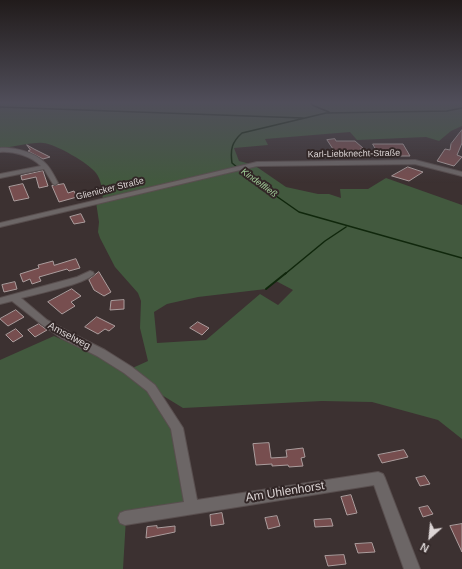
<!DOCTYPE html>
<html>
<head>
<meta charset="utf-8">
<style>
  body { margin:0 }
  #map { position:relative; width:462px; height:569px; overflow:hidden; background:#3c3131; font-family:Helvetica,sans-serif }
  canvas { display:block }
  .north { position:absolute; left:410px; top:517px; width:40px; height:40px; -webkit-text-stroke:3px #322727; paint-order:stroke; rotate:207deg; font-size:11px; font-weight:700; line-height:16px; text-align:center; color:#dcd5d5 }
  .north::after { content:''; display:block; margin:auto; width:14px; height:18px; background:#dcd5d5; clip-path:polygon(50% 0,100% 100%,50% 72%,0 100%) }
</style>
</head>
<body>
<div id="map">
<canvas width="462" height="569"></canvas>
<div class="north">N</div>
</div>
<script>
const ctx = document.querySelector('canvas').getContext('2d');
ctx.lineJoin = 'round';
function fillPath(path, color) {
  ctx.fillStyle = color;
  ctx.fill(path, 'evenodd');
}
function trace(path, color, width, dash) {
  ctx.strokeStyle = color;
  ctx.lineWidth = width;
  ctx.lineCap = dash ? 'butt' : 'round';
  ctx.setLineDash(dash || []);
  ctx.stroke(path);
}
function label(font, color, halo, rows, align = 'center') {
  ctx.font = font + ' Helvetica,sans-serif';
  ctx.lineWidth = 4;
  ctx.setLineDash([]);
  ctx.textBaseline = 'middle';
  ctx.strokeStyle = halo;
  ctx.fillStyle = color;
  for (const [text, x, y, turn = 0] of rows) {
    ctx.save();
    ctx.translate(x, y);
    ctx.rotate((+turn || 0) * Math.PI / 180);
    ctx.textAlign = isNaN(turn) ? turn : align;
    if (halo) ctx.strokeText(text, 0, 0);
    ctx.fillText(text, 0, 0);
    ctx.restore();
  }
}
const green = new Path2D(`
  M0,103H462V126L451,131L439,141L426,137L357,140L350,132L265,139L268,145L234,148L239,161L254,165L286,187L318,194H329L341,198L340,189H368L386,178L462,205V439L438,420L372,402L322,401L183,408L152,389L177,428L192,507L126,518L123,569H0V360L54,336L128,370L148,361L140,328L141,301L138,293L115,267L100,238L98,232L99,222L96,202L103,200C102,191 102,181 96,173C90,164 54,143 43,143C34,142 10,147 0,149ZM276,281L293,290L278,305L260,294L206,340L157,343L154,312L167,304L198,297L266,289Z`);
const streamFar1 = new Path2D(`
  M311,103L312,105L329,112
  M0,107L303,118
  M462,108L447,111L326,113L242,133C232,142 230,149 232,163L249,177L299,212L462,258
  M285,274L325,241L346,227`);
const stream = new Path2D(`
  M266,289L286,273`);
const building = new Path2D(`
  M462,130V143L457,155L462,157L454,166L437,161L445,149L450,150L451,144Z
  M335,139L336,141H355L364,149H360L363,154H342L340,152H335L327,140Z
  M373,144H403L410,156H380Z
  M27,145L34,149L50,157L43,159L28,151L30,150Z
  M408,167L423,172L409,181L392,176Z
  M43,171L48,186L39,188L36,177L22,180L21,176Z
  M23,184L29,198L14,201L9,187Z
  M64,184L68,193L74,191L77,197L59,202L52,186Z
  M81,214L85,222L74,224L70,217Z
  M76,259L80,268L69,271L67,269L39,277L41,281L32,284L30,279L23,282L20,274L39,268L38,265L53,261L54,265Z
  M99,272L111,292L104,296L94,290L89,280Z
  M15,282L17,289L4,292L2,285Z
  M72,289L81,296L71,302L75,306L62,314L48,302Z
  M124,300V309L110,310L111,301Z
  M16,310L24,317L8,326L0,319Z
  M97,317L115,326L109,331L105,329L98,334L85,327Z
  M198,322L209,328L202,335L190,328Z
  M39,324L47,330L35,337L28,330Z
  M16,329L23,336L13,342L6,335Z
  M269,443L271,458L287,457L286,450L303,448L305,457L301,458L303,466L289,467L288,465L272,466V464L256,465L253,444Z
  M404,450L408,457L382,463L378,455Z
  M425,476L430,484L420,486L416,478Z
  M351,495L357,513L347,515L341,497Z
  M428,506L433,514L423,517L419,508Z
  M222,513L224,524L211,526L210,515Z
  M277,516L280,526L268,529L265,518Z
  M331,519L333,526L315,527L314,520Z
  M462,524V552L450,526Z
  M157,526V528L175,526V532L146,538L147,527Z
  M372,543L375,552L358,553L355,544Z
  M344,555L346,564L328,566L325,556Z`);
const minor = new Path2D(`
  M0,148C14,147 34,152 44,162C51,168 54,176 58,183L55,185L53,184L44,169L0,178V174L41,166C31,156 14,151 0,152Z
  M415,160L462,172V176L415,164L257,166L0,227V223L257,162Z
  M90,271L93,272L94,274C85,284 37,294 21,298L47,320L69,332L105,350L132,367L155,385L183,428L197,500L378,472L383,474L385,478L420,569H404L374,485L125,525L120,523L118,518L120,513L125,511L184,502L171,429L147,391L124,373L97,356L61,338L41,324L12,301L0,304V298L77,277Z`);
const farStreetnames = [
  ["Karl-Liebknecht-Straße",354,154,-1],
  ["Glienicker Straße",110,189,-14]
];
const farWaternames = [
  ["Kindelfließ",259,183,36]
];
const streetNames = [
  ["Amselweg",69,336,28]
];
const nearStreetnames = [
  ["Am Uhlenhorst",285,492,-9]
];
fillPath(green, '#42593e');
trace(streamFar1, '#10270c', 1.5);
trace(stream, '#10270c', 2);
fillPath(building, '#774e4f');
trace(building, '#ab9d9d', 1);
trace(minor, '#594f4f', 2);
fillPath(minor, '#6c6666');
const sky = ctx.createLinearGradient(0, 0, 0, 183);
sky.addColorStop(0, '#211b1b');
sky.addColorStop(0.56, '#504e5a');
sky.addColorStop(1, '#504e5a00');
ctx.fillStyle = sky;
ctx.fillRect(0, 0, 462, 183);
label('9px', '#dcd5d5', '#322727', farStreetnames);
label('italic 9px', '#a0cc98', '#322727', farWaternames);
label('10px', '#dcd5d5', '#322727', streetNames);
label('12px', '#dcd5d5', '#322727', nearStreetnames);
</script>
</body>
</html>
